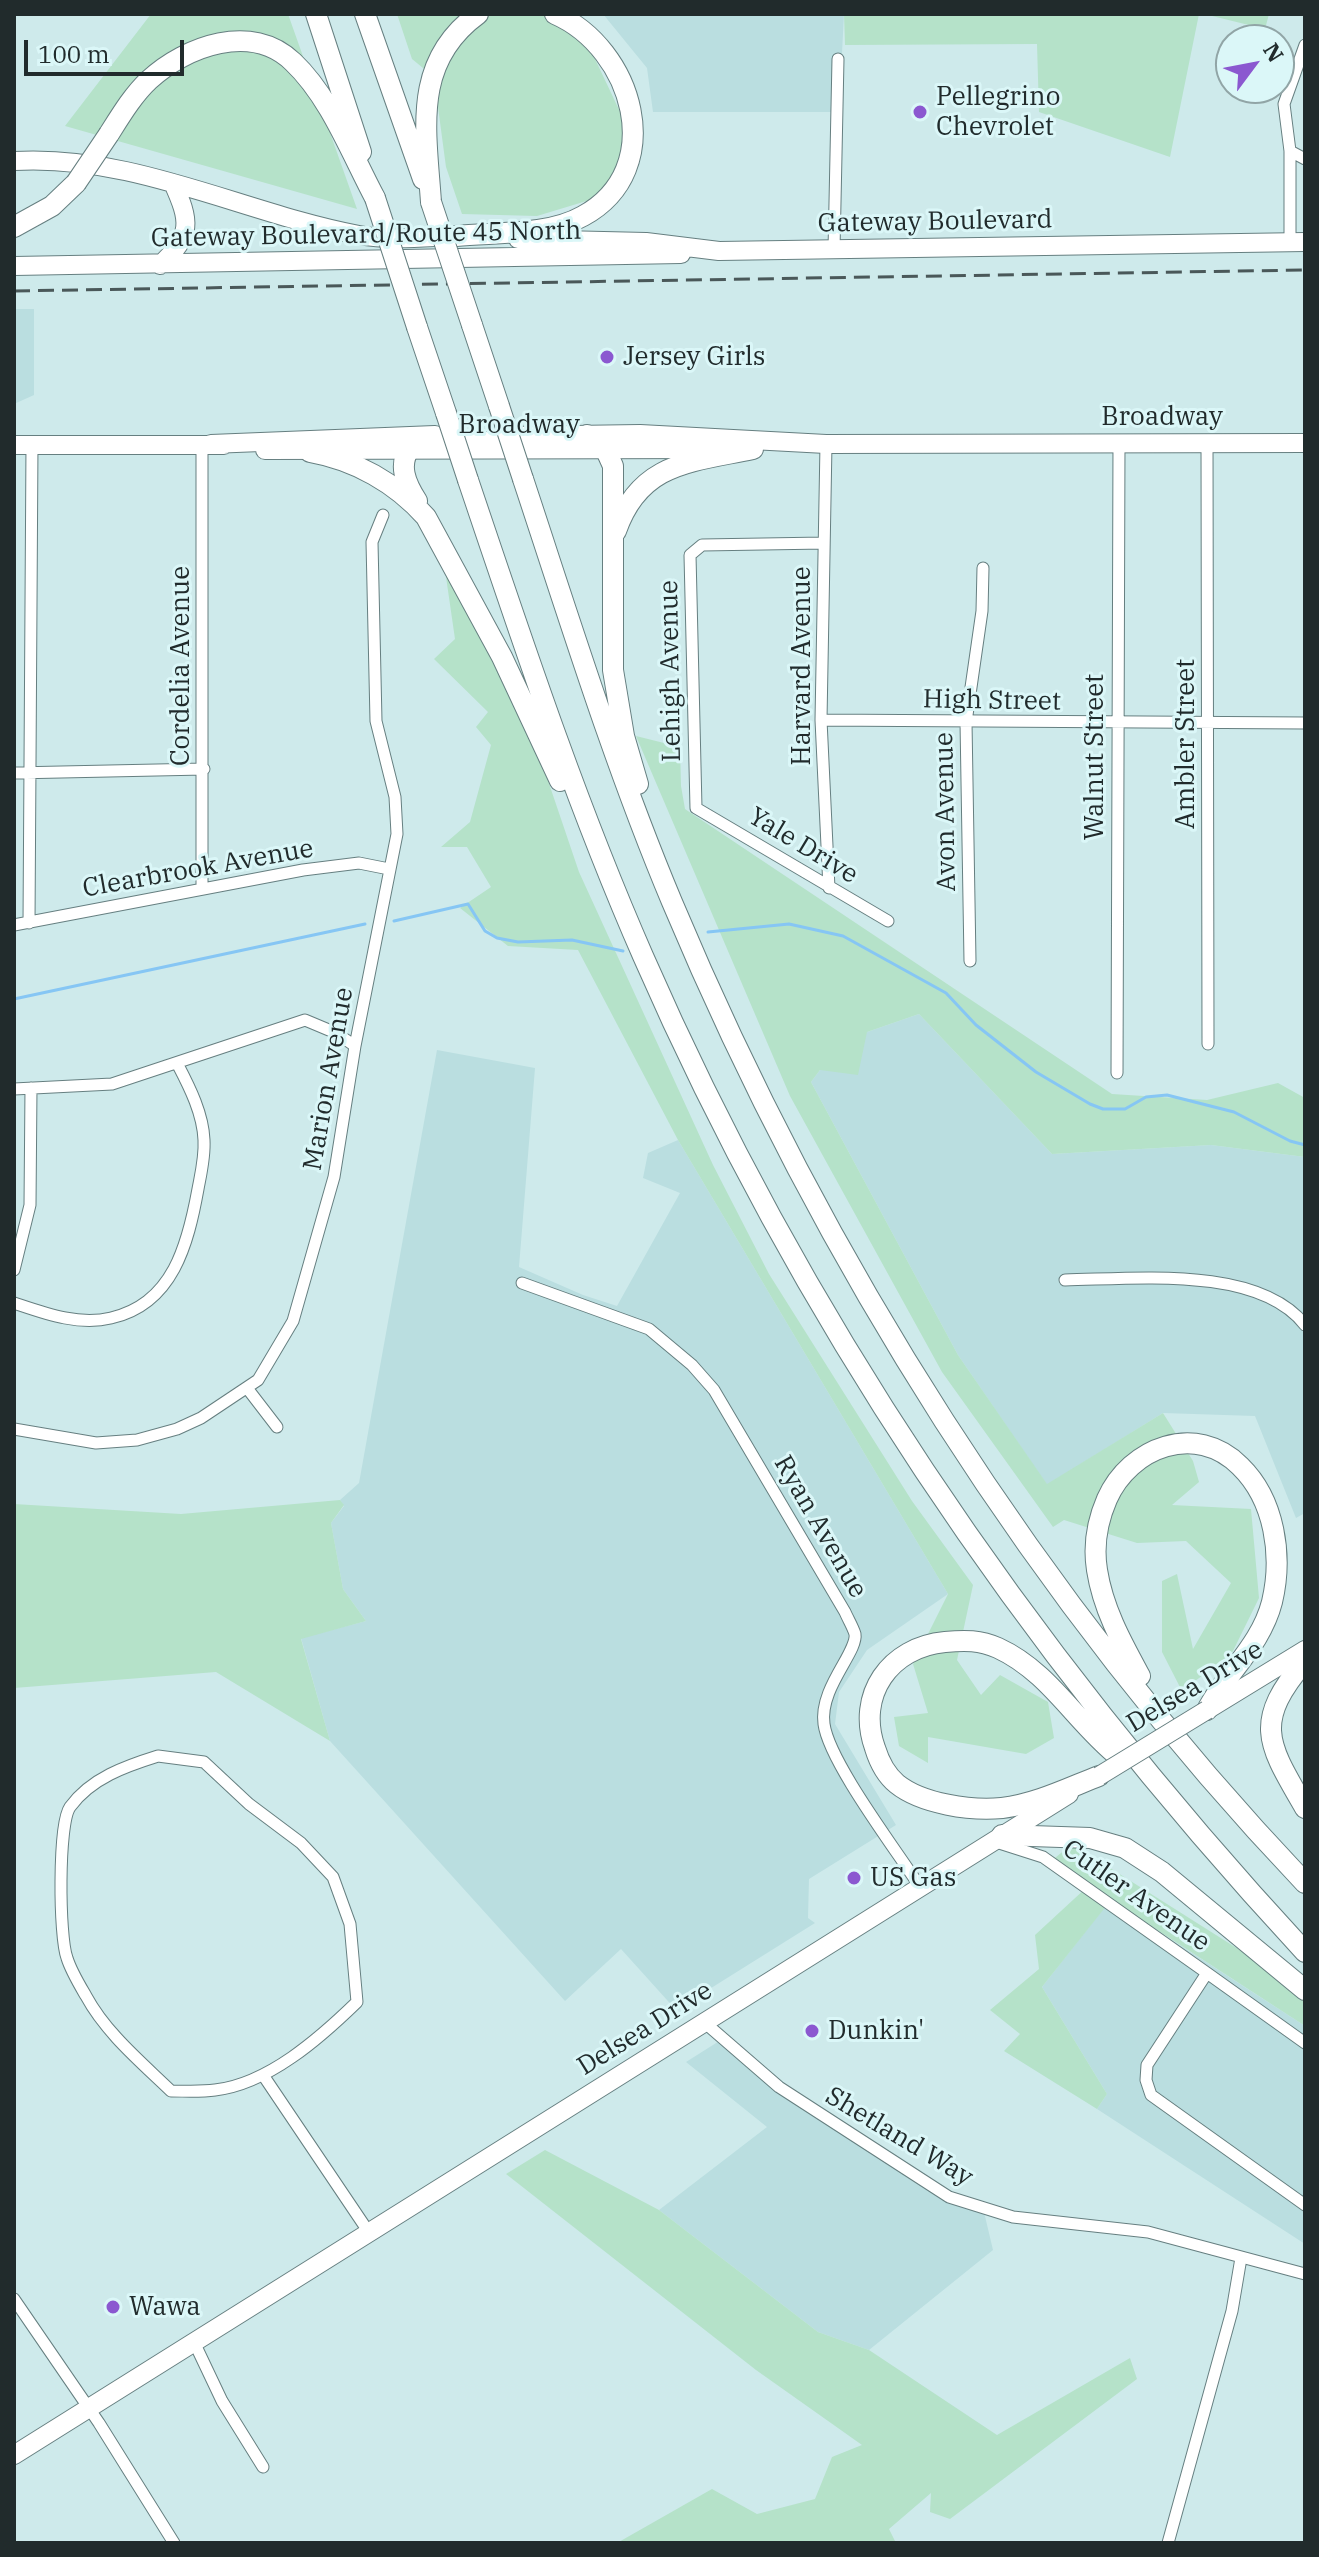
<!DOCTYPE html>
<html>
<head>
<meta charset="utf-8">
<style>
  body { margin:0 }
  #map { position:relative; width:1319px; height:2557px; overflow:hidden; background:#ceeaeb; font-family:"IBM Plex Serif",serif }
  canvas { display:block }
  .frame { position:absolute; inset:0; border:16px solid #212b2c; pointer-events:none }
  .north { position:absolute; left:1215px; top:24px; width:80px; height:80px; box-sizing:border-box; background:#dbf7f8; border:2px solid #91a5a6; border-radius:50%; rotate:58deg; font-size:22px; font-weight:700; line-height:32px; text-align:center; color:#212b2c }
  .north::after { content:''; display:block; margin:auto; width:28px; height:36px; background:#8b58d0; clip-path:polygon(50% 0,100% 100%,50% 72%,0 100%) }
  .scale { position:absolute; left:24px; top:40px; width:160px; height:36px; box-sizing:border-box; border:4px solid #212b2c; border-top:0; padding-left:10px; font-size:24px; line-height:28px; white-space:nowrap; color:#212b2c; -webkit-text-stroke:6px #dbf7f8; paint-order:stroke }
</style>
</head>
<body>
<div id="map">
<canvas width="1319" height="2557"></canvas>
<div class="frame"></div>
<div class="north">N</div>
<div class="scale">100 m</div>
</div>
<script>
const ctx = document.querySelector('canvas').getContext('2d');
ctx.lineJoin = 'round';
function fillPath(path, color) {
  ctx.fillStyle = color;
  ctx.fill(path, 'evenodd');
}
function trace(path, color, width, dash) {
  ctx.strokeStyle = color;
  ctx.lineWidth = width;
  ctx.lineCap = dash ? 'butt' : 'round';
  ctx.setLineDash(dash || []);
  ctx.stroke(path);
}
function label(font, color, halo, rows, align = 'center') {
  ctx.font = font + ' "IBM Plex Serif",serif';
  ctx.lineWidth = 6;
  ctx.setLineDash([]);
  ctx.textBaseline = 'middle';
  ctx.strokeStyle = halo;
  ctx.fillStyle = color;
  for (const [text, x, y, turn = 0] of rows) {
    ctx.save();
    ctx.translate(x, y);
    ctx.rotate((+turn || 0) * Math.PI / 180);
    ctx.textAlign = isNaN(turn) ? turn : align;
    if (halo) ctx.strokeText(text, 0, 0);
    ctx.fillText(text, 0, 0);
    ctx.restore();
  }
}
const built = new Path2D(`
  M603,14H844L839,112H653L647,68Z
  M14,309H34V395L14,404Z
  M919,1014L1052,1154L1211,1145L1305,1157V1513L1296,1518L1255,1416L1163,1413L1047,1485L958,1355L811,1082L820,1070L867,1032Z
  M437,1050L535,1068L519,1267L583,1295L617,1306L680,1193L643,1178L648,1153L678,1140L948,1594L867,1650L839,1692L835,1724L896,1825L809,1879L808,1918L815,1923L676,2010L621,1949L565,2001L330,1741L301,1638L366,1621L343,1589L331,1523L344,1506L340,1500L359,1483Z
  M1110,1900L1305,2026V2244L1097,2109L1107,2094L1042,1987Z
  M724,2038L893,2167L984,2212L993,2250L869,2350L818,2332L659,2210L767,2127L686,2062Z`);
const green = new Path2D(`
  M151,14H288L357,209L65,126Z
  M397,14H562L587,42L631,135L603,196L537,216L462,214L446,167L434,77L412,59Z
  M844,14H1199L1170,157L1039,112L1037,44L845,45Z
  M1204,14H1269L1265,29Z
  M444,563L539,754L579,872L713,1165L769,1274L912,1501L973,1585L957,1660L981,1695L1000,1675L1048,1702L1054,1738L1026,1754L928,1737V1763L899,1746L894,1717L928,1713L913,1664L948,1594L678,1140L578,950L508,946L460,908L491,887L467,847H441L470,822L491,745L476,727L488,712L434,659L455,639Z
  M636,736L680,747L681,786L685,809L1112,1094L1207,1100L1278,1083L1305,1098V1157L1211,1145L1052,1154L919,1014L867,1032L858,1075L820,1070L811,1082L958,1355L1047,1484L1163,1413L1193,1461L1199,1482L1172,1505L1251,1509L1259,1598L1232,1653L1182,1691L1162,1652V1581L1177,1574L1193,1649L1231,1583L1186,1541L1137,1543L1064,1520L1053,1527L942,1372L790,1096Z
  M340,1500L344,1505L331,1523L343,1589L366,1621L301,1639L330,1741L216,1672L14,1688V1504L181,1514Z
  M1072,1844L1254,1959L1305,2002V2026L1111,1900L1042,1987L1107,2094L1097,2109L1004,2051L1020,2034L990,2010L1039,1969L1035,1935L1087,1887L1050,1862Z
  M545,2150L659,2210L818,2332L869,2350L997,2435L1130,2358L1137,2379L950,2519L930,2512L931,2493L889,2529L896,2543H617L712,2489L757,2514L815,2499L832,2457L862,2445L756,2370L506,2174Z`);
const stream = new Path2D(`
  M394,921L468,904L485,931L497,938L518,942L572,940L623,951
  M708,932L789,924L843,936L946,993L976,1025L1036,1072L1090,1104L1103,1109H1125L1146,1097L1167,1095L1234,1112L1290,1141L1305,1145
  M14,999L365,924`);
const minor = new Path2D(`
  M1290,151L1305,159
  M1290,242V151L1284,104L1305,45
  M834,250L838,59
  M1207,443L1208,1044
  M202,444V888
  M826,444L821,720L829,888
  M824,543L702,545L690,555L696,808L888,921
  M821,720L1305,723
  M14,773L204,769
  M29,923L32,444
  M14,925L303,870L359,863L389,869
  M970,961L966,722L982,611L983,568
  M1117,1073L1119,442
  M14,1089L112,1084L305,1020L336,1033L355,1046
  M14,1270L30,1205L31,1088
  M1065,1280C1134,1279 1258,1265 1305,1325
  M522,1283L649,1329L692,1365L714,1390L845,1612C848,1619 853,1627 855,1634C858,1652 819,1688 824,1724C829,1762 897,1851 920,1887
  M14,1303C44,1313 78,1326 111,1318C173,1304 188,1244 198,1189C201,1173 205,1157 204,1140C203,1114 190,1088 178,1065
  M247,1388L277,1427
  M14,1429L96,1443L137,1440L177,1429L201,1418L258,1380L293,1321L334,1177L355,1046L397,834L395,797L376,721L372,542L383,515
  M158,1756L204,1762L249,1804L301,1843L333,1877L350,1924L357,2002C320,2038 268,2084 215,2090C201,2092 186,2091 171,2091C141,2062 106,2033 86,1996C79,1984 71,1971 67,1958C59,1937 58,1824 70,1807C91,1778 126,1766 158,1756Z
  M993,1841L1043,1857L1207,1973
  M704,2022L779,2087L949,2197L1013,2217L1148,2232L1305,2274
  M1305,2043L1207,1973L1147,2065L1146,2080L1151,2095L1305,2205
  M263,2075L368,2231
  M14,2299L99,2423L174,2543
  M194,2342L222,2401L263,2467
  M1168,2543L1232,2311L1241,2258`);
const primary = new Path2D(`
  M14,161C134,154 243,213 359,235C391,241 425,237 457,236
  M518,239L646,242L719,251L1305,242
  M160,265C193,235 190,221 173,183
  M14,266L681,254
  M504,436L640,434L826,444L1305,443
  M211,444L435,435
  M14,445H224
  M265,450L715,449
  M1207,1710L1305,1650
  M14,2455L1069,1794`);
const motorway = new Path2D(`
  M316,14L361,152
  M365,14L423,179
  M109,134C121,115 133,95 149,80C186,46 252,22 293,62C330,97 351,153 375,198
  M431,202C426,129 412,62 478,14
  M14,227L52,206L76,183
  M456,236C495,232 548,236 583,216C669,169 633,48 555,14
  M472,325L499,406
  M417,327L446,413
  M587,435L604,446L613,466V670L624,736L638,784
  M310,452C355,460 396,483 426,517L502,657L560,781
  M523,479C570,621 614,764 672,902C822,1260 1037,1601 1305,1883
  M468,480C522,640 575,801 643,956C804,1325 1032,1657 1305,1952
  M417,501C406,484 397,464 411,447C442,431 485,451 518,436
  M616,531C640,462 691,462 753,449
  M1305,1661C1252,1723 1268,1744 1305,1808
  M1140,1676C1122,1643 1103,1609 1097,1570C1093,1545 1097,1522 1107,1499C1130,1447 1196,1422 1240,1466C1275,1500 1283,1556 1272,1602C1261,1645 1227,1672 1207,1710
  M1099,1776C1068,1788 1036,1804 1002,1808C971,1811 922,1804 897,1784C886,1775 879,1761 875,1748C856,1695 890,1647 945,1642C965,1640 980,1640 998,1648C1050,1672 1076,1723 1119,1757
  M1002,1835L1090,1838L1125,1848L1162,1872L1305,1990`);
const rail = new Path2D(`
  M14,291L1305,270`);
const primaryBridge = new Path2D(`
  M1099,1776L1207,1710`);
const motorwayBridge = new Path2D(`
  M76,183L109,134
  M375,198L417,327
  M431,202L472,325
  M499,406L523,479
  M446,413L468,480`);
const markers = [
  [920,112,8,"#8b58d0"],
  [607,357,8,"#8b58d0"],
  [854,1878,8,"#8b58d0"],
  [812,2031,8,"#8b58d0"],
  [113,2307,8,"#8b58d0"]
];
const poiNames = [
  ["Pellegrino",936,97],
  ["Chevrolet",936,127],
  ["Jersey Girls",623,357],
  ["US Gas",870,1878],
  ["Dunkin'",828,2031],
  ["Wawa",129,2307]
];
const streetNames = [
  ["Gateway Boulevard",935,222,-1],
  ["Gateway Boulevard/Route 45 North",366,235,-1],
  ["Broadway",1162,417],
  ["Broadway",519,425],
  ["Cordelia Avenue",181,666,-90],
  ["Harvard Avenue",802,666,-90],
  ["Lehigh Avenue",671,671,-91],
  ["High Street",992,701,1],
  ["Ambler Street",1186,744,-90],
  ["Walnut Street",1095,757,-90],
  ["Avon Avenue",946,812,-91],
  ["Yale Drive",803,846,31],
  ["Clearbrook Avenue",198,869,-10],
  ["Marion Avenue",329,1079,-80],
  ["Ryan Avenue",820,1527,60],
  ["Delsea Drive",1195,1687,-31],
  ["Cutler Avenue",1136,1896,35],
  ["Delsea Drive",645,2029,-32],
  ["Shetland Way",899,2137,31]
];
fillPath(built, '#badee0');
fillPath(green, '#b5e2c9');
trace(stream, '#86c6f4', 3);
trace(minor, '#667f80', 13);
trace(primary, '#667f80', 20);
trace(motorway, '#667f80', 22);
trace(minor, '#fff', 11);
trace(primary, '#fff', 18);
trace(motorway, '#fff', 20);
trace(rail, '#4a5859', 3, [16, 8]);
trace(primaryBridge, '#667f80', 20, []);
trace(motorwayBridge, '#667f80', 22, []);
trace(primaryBridge, '#fff', 18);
trace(motorwayBridge, '#fff', 20);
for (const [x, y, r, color] of markers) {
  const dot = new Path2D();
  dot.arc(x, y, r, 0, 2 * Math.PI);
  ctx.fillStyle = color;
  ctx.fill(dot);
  trace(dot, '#dbf7f8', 3);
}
label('26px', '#212b2c', '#dbf7f8', poiNames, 'left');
label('26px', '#212b2c', '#dbf7f8', streetNames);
</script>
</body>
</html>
